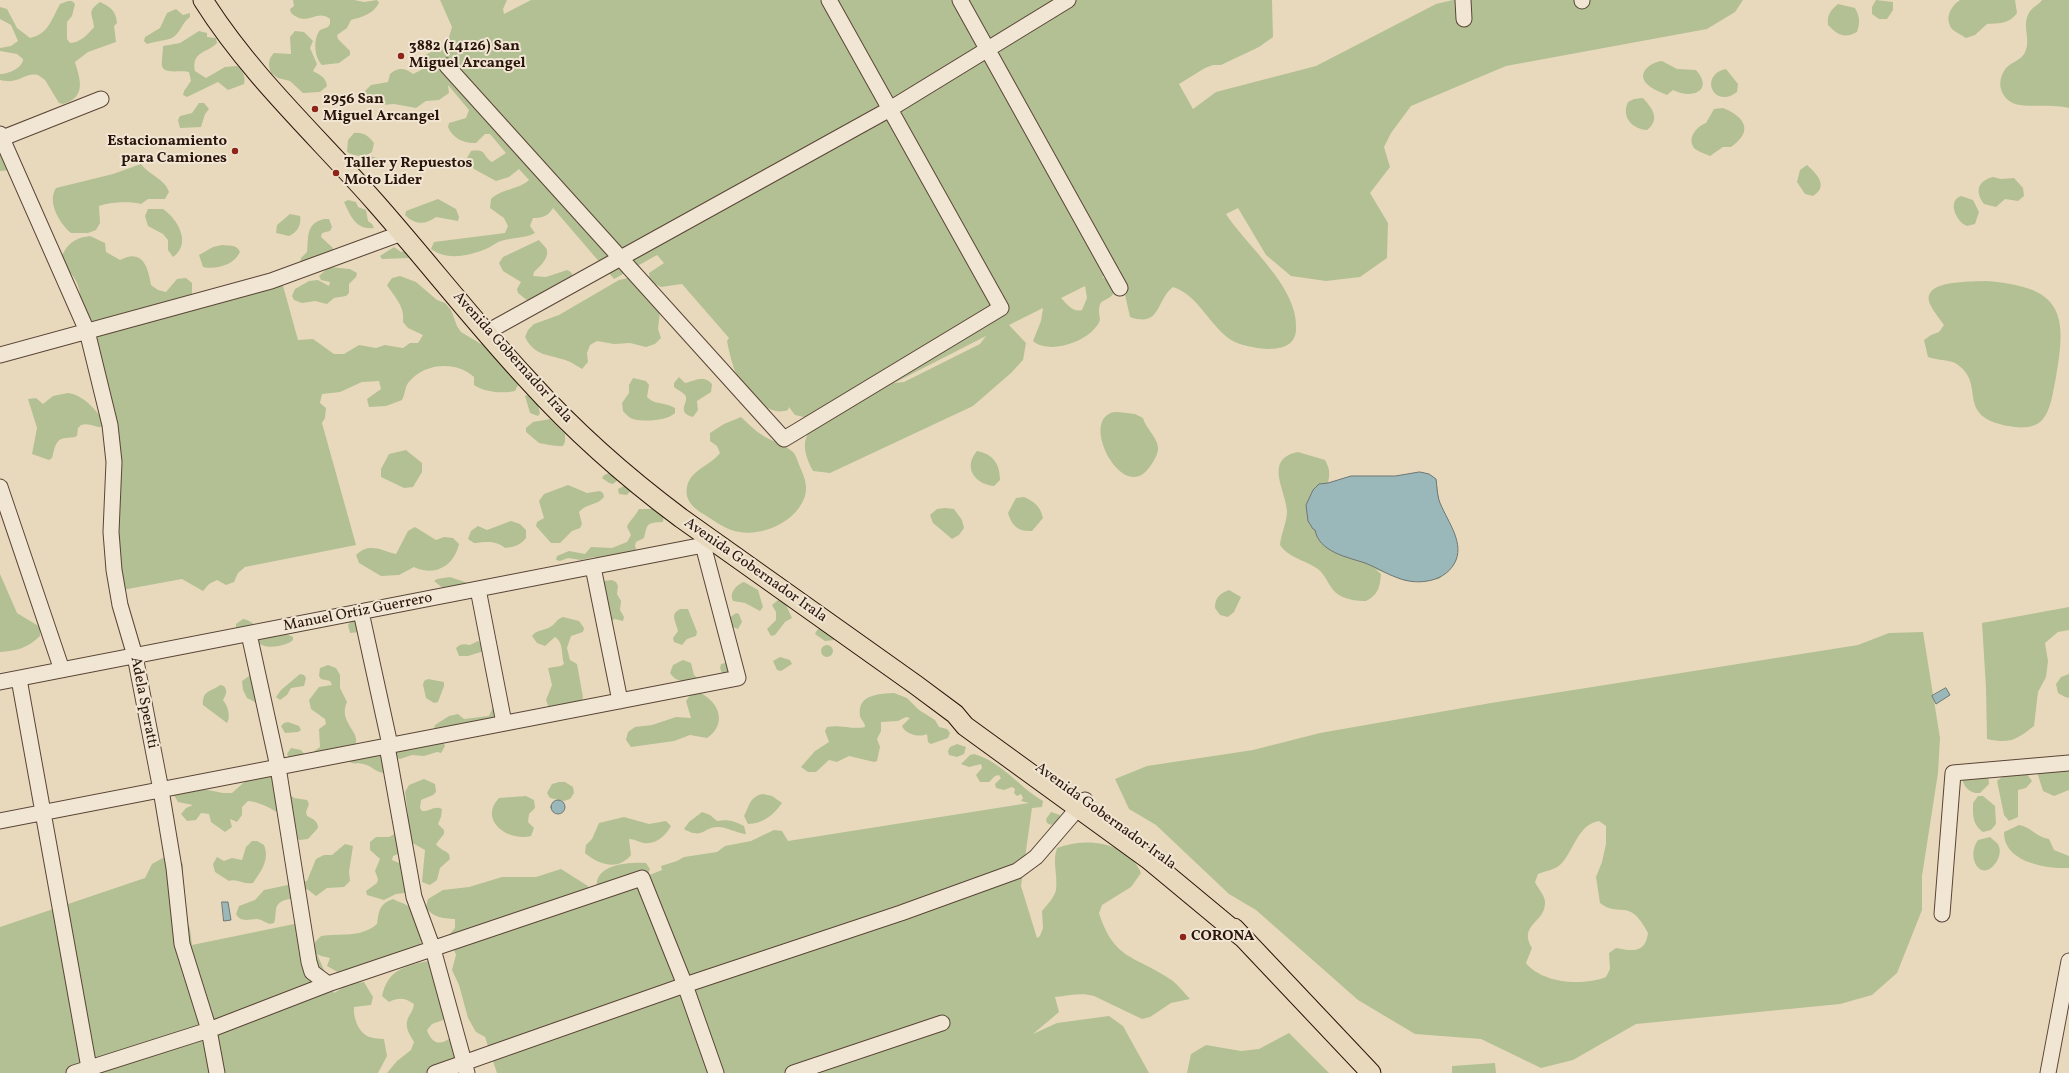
<!DOCTYPE html>
<html>
<head>
<meta charset="utf-8">
<style>
  body { margin:0 }
  canvas { display:block; background:#e8d9bc }
</style>
</head>
<body>
<canvas width="2069" height="1073"></canvas>
<script>
const ctx = document.querySelector('canvas').getContext('2d');
ctx.lineJoin = 'round';
function fillPath(path, color) {
  ctx.fillStyle = color;
  ctx.fill(path, 'evenodd');
}
function trace(path, color, width, dash) {
  ctx.strokeStyle = color;
  ctx.lineWidth = width;
  ctx.lineCap = dash ? 'butt' : 'round';
  ctx.setLineDash(dash || []);
  ctx.stroke(path);
}
function label(font, color, halo, rows, align = 'center') {
  ctx.font = font + ' Vollkorn,serif';
  ctx.lineWidth = 4;
  ctx.setLineDash([]);
  ctx.textBaseline = 'middle';
  ctx.strokeStyle = halo;
  ctx.fillStyle = color;
  for (const [text, x, y, turn = 0] of rows) {
    ctx.save();
    ctx.translate(x, y);
    ctx.rotate((+turn || 0) * Math.PI / 180);
    ctx.textAlign = isNaN(turn) ? turn : align;
    if (halo) ctx.strokeText(text, 0, 0);
    ctx.fillText(text, 0, 0);
    ctx.restore();
  }
}
const green = new Path2D(`
  M293,0H354L364,2L377,0L379,3C373,14 362,17 351,20L347,28L337,35L338,39L350,51V55L339,63L322,65C314,57 313,39 320,30L328,27L330,24V19C316,8 308,28 291,13L290,9L294,6Z
  M440,0H507L503,9L504,14L531,0H1272L1273,37L1259,47L1221,65H1213L1205,68L1179,84L1193,109L1216,92L1316,66L1436,4L1453,0H1743L1735,12L1707,29L1506,66L1411,106L1391,133L1384,147L1390,167L1370,193L1388,223L1387,258L1360,277L1326,281L1291,276L1266,255L1238,208L1226,214C1248,248 1300,288 1296,331C1295,341 1288,347 1278,348C1266,351 1241,346 1231,340C1209,325 1198,295 1173,287C1156,300 1161,328 1130,317L1119,268L1102,277L1112,282L1116,290C1107,306 1096,293 1100,320C1093,340 1050,356 1033,341L1041,321L1043,308L1009,325L1026,343L1023,360L1011,373L973,406L830,473L813,471C802,450 800,435 821,421L795,415L789,407L788,410C778,413 773,411 764,406C739,393 732,366 727,341L729,338L682,284L661,287L650,281L649,273L664,263L657,255L614,279L553,208C548,216 543,218 533,218L530,226L535,233C524,239 513,237 501,241C497,242 492,246 488,248C470,256 447,261 431,249L434,242L505,233L508,226L504,218L490,208L491,199C503,188 518,190 529,180L519,169L509,177L496,181L474,169L467,158L471,151C488,149 481,155 492,162L506,153L490,134H485L476,143C465,144 452,138 448,127L449,123L466,118L469,110L448,85L449,93L439,100L426,101L416,108L394,104L381,105L366,99L365,91L371,85L388,82L390,74C398,67 405,68 413,74L425,68H433L423,56L447,44L452,27ZM1085,286L1087,298L1082,310C1073,313 1067,304 1061,298ZM986,336L980,344L904,382L894,383Z
  M1876,0L1893,2V10L1887,19H1879L1872,14V7Z
  M1960,0H2015L2017,13C2009,24 2000,23 1987,24L1975,35L1966,38C1962,35 1955,32 1952,29C1944,18 1951,6 1960,0Z
  M2042,0H2069V108C2051,104 2037,107 2020,105C2003,103 1995,85 2004,71C2009,62 2019,62 2024,54C2032,42 2022,27 2028,15C2031,7 2038,6 2042,0Z
  M68,1H72L75,4L72,16L67,22V39L70,43C80,43 88,34 94,27C93,14 86,12 100,2C110,7 116,10 117,23L114,26L116,42L88,52L75,62C80,79 87,97 63,104L59,103L45,80L38,75C24,72 20,85 0,80V74C8,74 23,68 23,59L17,54L0,51V48L11,46L18,41L11,25L0,19V7L7,9L17,28L30,38C49,34 52,18 60,4Z
  M1838,4L1855,8C1860,17 1860,23 1857,32C1844,39 1838,35 1828,25C1827,15 1830,11 1838,4Z
  M176,9L183,15L190,13V17C182,22 181,33 172,38C168,40 153,42 147,44L144,41L145,37L160,28L167,13Z
  M199,31L207,33V37L216,38L217,43C208,53 191,51 195,71L206,78L225,67L237,66C243,70 246,78 244,84L228,90L218,82L187,97L183,95L184,91L191,81L189,72C181,69 159,77 162,61C162,56 163,51 163,46L180,43Z
  M295,31L304,32L313,41L310,48L317,64L313,71C320,75 326,77 327,86L320,92L303,93L290,81L278,78L271,73C268,65 268,59 274,53L291,54L290,37Z
  M1662,61L1677,69L1696,70C1714,90 1693,100 1673,90L1667,95C1660,92 1652,89 1647,84C1636,73 1651,62 1662,61Z
  M1726,69L1738,84L1737,92C1714,110 1698,75 1726,69Z
  M1643,98C1652,108 1661,119 1647,130C1632,129 1621,117 1628,102L1634,99Z
  M199,103H204L209,109L205,114L201,127L180,128L178,120L180,116L192,113Z
  M1723,108C1745,117 1754,131 1731,147H1723L1710,156C1706,154 1699,152 1695,149C1686,139 1696,127 1706,123L1714,109Z
  M354,133C363,132 369,136 374,143L372,152C365,157 355,157 347,152L348,140Z
  M0,153L5,154L11,170L0,171Z
  M371,156L379,159C378,165 374,168 368,169L365,166V162Z
  M141,164C149,175 165,179 169,192L165,199H148L141,204C131,201 109,202 99,206L100,223L96,230L88,233H71C59,223 47,202 56,188L113,174Z
  M1807,165C1817,174 1829,186 1813,196L1805,194L1797,182L1800,170Z
  M1993,177L2001,179L2014,178L2023,188L2024,196L2018,201L2005,199L1996,207L1984,204C1975,192 1977,181 1993,177Z
  M1961,196L1973,200L1979,212L1975,224L1967,226L1963,224C1955,217 1948,201 1961,196Z
  M438,199L456,209L459,217L458,221L436,217C425,225 415,225 405,215L406,211Z
  M348,200L356,202L358,207L366,210L368,221L372,224L374,228C356,230 351,217 344,202Z
  M148,209H163C178,219 192,244 173,257L168,250V240L163,234L148,226L145,216Z
  M290,214L300,216C302,224 297,233 289,236L276,233L277,225Z
  M324,219H329L332,227L330,231L322,233L321,237L333,248L332,252L300,263L301,258L307,252C309,237 305,224 324,219Z
  M90,236L105,243L106,252L120,260C142,248 148,266 151,285L158,290L166,292L177,279L186,278L192,283V300L93,323L81,315C80,307 81,297 79,289C77,277 65,269 61,258C67,244 74,238 90,236Z
  M539,240C541,243 546,247 547,250C549,259 539,267 534,272L533,276L546,277L567,270L571,272L574,279L536,300L528,301L518,293L517,289L521,282L503,271L499,263L503,257Z
  M222,245C229,246 237,244 240,252C234,265 216,270 203,267L199,255L213,247Z
  M394,247L401,252L405,251L411,256L408,258L382,259L380,256Z
  M329,267L350,269L357,273L356,277L349,284V293L346,296L334,298L327,304L315,301L302,303L294,300L292,296L295,289L309,281L318,280L329,286L330,282L321,280L319,276Z
  M400,276L416,282L437,300L445,303L451,310L457,326L461,332L491,350L519,383L515,391C503,394 484,392 474,385V377C456,360 423,363 408,383C405,387 405,395 402,400L386,406L369,407L367,399L381,389L379,381L362,382L340,392L322,394L320,403L326,408L325,418L322,423L356,545L245,567L238,573L234,582L226,585L217,580L209,584L203,591L182,579L122,590L96,339L97,336L282,282L298,340L313,339L334,354H344L359,345L376,348L385,345L403,348L410,343H418L423,335L408,328L403,322C405,306 395,298 387,285L392,278Z
  M628,278L635,281L660,312L658,329L661,338L655,344L646,347L630,343L614,344L597,341L590,345L587,353L588,362L582,369C577,366 573,363 568,361C549,354 535,357 525,337L528,330L534,324L559,315L619,280Z
  M1986,281C2058,287 2069,308 2056,377C2053,391 2051,413 2040,422C2029,431 2009,427 1996,423C1958,410 1986,382 1955,363C1949,360 1936,360 1928,357L1924,340L1931,335L1939,332L1944,325C1939,318 1933,311 1930,304C1920,279 1973,282 1986,281Z
  M679,377L685,383C696,381 703,374 712,384L711,392L697,401L698,410L693,417C675,412 690,402 685,395C683,392 677,390 674,387V383Z
  M633,378L646,381L649,385L647,397C654,405 666,402 675,408V413C667,421 644,422 633,419C629,418 626,414 623,411L622,403L629,393V385Z
  M68,393C83,394 101,414 106,427C97,429 90,422 81,425L78,428L77,436C73,438 72,437 67,438C55,438 55,448 52,458L49,460L32,454L37,428L28,399L36,398L43,404L53,396Z
  M529,394L536,399L540,413L538,416L530,413L525,396Z
  M1118,412L1135,414L1143,418C1146,429 1156,435 1158,447C1159,454 1152,464 1148,469C1123,501 1083,427 1109,414C1111,412 1115,412 1118,412Z
  M741,417C748,423 754,430 762,435C769,440 788,446 794,453C796,456 798,462 800,467C804,476 808,485 805,496C797,521 764,536 740,532C728,531 716,522 705,515C695,509 684,501 687,487C690,470 710,466 720,453L717,446L710,441V433L724,424Z
  M550,419L565,434V442L563,446C558,447 545,444 539,443L526,432V428L533,422Z
  M406,450L422,463V472L413,487L404,488L381,477V469L389,454Z
  M977,451C993,454 1000,464 1000,480L994,486C974,484 963,467 977,451Z
  M1298,452L1325,460C1330,469 1330,474 1328,483L1351,476H1395L1420,472L1429,474L1436,479L1439,500L1454,533L1457,550L1456,559L1452,567L1439,579L1430,580L1406,581L1375,569L1381,574C1380,587 1378,595 1366,601C1358,601 1347,600 1339,595C1329,589 1327,576 1318,569C1305,560 1289,558 1280,545C1281,534 1287,522 1287,511C1286,490 1263,459 1298,452Z
  M612,472L620,478L613,484L609,483L602,478L604,475Z
  M568,485L587,493L600,491L603,493L604,497C597,506 586,503 579,512L582,524L580,528L572,531L560,543H551L536,526L537,522L544,518L539,501L544,494Z
  M626,485L633,488L627,495L619,494L618,489Z
  M1024,497C1035,502 1040,506 1043,518L1032,531C1018,532 1012,526 1008,513L1016,498Z
  M945,508L954,509L962,520L964,528L959,535L952,539L933,523L930,515L937,509Z
  M639,509H653L664,514L663,522C646,523 648,523 644,538L636,542L635,546L638,554L598,559L594,557L581,560L568,558L560,561L556,560L557,556L569,551L585,554L591,547L612,548L627,542L631,535L627,527C629,521 635,517 639,509Z
  M511,521L520,524L526,530V538C520,545 515,547 505,548C495,540 487,542 474,543L468,539L471,531L478,526L487,530Z
  M415,527L436,540L444,537L453,538L459,544C454,566 435,577 414,567L399,575L381,576L359,563L356,555C369,542 381,550 396,554L408,531Z
  M0,574L17,613L40,627V636C28,648 16,651 0,652Z
  M450,577L471,584L444,589L434,581L437,579Z
  M612,580L616,582L618,586L617,594L621,601L620,610L624,617L623,621L615,619L611,621L604,586V581Z
  M744,582L758,590L763,607L760,611L745,603L733,601C729,593 736,585 744,582Z
  M1229,590L1241,597L1234,612L1228,617L1220,615L1215,608C1215,598 1219,594 1229,590Z
  M778,600L785,603L792,618L785,622L775,635L771,636L767,629L776,620V612L772,605Z
  M2069,607V630L2058,632L2045,643L2048,661L2046,677L2038,692L2034,726C2016,740 2010,744 1987,739L1986,688L1982,623Z
  M681,609H688L697,632L696,636L687,639L682,645L674,642L673,638L678,631C676,622 669,613 681,609Z
  M736,613L739,614L742,622L738,629L730,626L729,618Z
  M563,617L579,621L584,628L583,632L571,636L567,648L570,660L577,664L583,697L582,701L549,708L546,700L552,685L548,668L561,666L564,664C561,654 564,643 555,637L545,646L537,643L532,636C537,629 544,631 550,627C556,624 556,619 563,617Z
  M243,619C250,620 253,624 258,627C268,632 282,631 293,637V640C287,646 265,650 259,643C257,641 257,637 254,635C249,631 242,631 236,628V624Z
  M359,620V632L350,633L348,625L351,621Z
  M828,624L837,635L834,640L825,641L815,634L817,630Z
  M1923,632L1940,738L1938,773L1922,876V910L1897,973L1872,995L1840,1004L1636,1024L1573,1060L1541,1068L1481,1039L1415,1034L1358,1000L1256,910L1229,894L1156,825L1129,809L1115,779L1147,766L1253,750L1320,733L1491,703L1858,645L1889,633ZM1599,821L1606,826V844L1602,862L1596,877L1600,903C1609,910 1614,909 1624,910C1636,911 1643,924 1648,933C1645,954 1632,951 1616,948L1609,953L1610,969L1606,977C1583,986 1543,984 1526,963L1532,948C1518,925 1544,923 1545,904C1546,896 1538,889 1535,882L1538,874C1545,871 1555,870 1561,864C1574,851 1577,825 1599,821Z
  M478,641L481,643L484,651L468,656H459L456,648C461,643 464,644 470,645Z
  M821 651a6 6 0 1 1 12 0a6 6 0 1 1-12 0Z
  M780,657L790,660L792,664L781,671L777,670L773,661Z
  M683,660L691,663L694,675L700,680C689,682 677,684 670,673L673,665Z
  M725,663L742,667L723,676L720,668L721,664Z
  M328,665L336,668L340,675V688L347,702C337,723 364,733 354,747L313,756V752L320,747L319,729L326,724L325,719L311,709L309,700L319,687L332,685L330,681L321,679L319,676L320,668Z
  M250,668L259,700L255,702L247,698L243,690L242,681L249,676Z
  M300,674L304,675L306,678L304,686L291,688L287,695L280,700L276,697L281,690Z
  M2069,674V698L2065,697L2058,693L2056,684L2061,677Z
  M428,679L444,682V686L438,702L434,703L426,698L423,685L424,681Z
  M220,685L224,686C228,692 226,694 223,700C228,706 231,717 227,723L203,705C202,690 211,692 220,685Z
  M700,693C720,702 727,725 707,738L690,735L674,741L631,747L626,740L628,732L635,727L652,725L676,717L691,718L686,701L691,694Z
  M894,693L907,698L919,710L935,720L939,727L947,729L950,733L948,738L931,744L928,742L927,734C919,738 905,734 902,726L910,718L906,717L898,721L881,722V731L877,739L880,747L877,761L874,762L849,756L837,762L829,760L816,772H808L801,767L815,751L829,742L825,731L827,727C840,724 852,730 865,727C865,722 861,720 860,716C857,694 879,694 894,693Z
  M494,705L509,715L433,733L435,725L449,716L458,714L464,719L489,716Z
  M288,722L299,726L301,730L298,732L285,733L281,726L284,723Z
  M443,742L445,746L441,753L437,752L424,756L412,755L400,759L396,758L385,773C376,773 371,765 363,764C358,762 355,765 350,762L352,758Z
  M957,744L966,747L964,754L957,757L949,755L948,751L950,747Z
  M291,748L301,750L306,756L289,758L287,754Z
  M974,754C1002,762 1019,787 1043,801L1042,807L1032,808L1021,886L1037,938L1040,936L1043,928L1042,911C1047,905 1054,898 1056,890C1058,875 1052,862 1057,848C1085,837 1128,841 1141,873L1131,887L1102,905L1099,913C1114,960 1134,955 1170,979C1178,984 1184,993 1190,999L1171,1003L1150,1017L1142,1019L1094,996C1080,992 1069,996 1055,997L1059,1012L1033,1034L1057,1023L1109,1016L1123,1026L1149,1073H497L485,1037L476,1032L468,1018L459,985L452,970L456,955L454,950L534,920L456,939L449,935L455,928V919C442,918 433,918 426,907L428,899L443,890L469,887L502,877H536L561,869L588,886L589,895L597,887C594,864 630,862 646,863L650,869L647,876L662,870L661,866L677,861L684,857L717,852L725,846L751,841L774,830L782,831L788,841L1029,803L1021,801L1023,798L1021,794L1017,796L1014,793L1015,789L1012,787L1004,790L996,788L995,784L1001,778L999,775L995,776L989,782H980L976,775L982,768L981,764L969,767L961,764L970,755Z
  M1971,763L1975,764L1988,774L1989,784L1980,793C1965,794 1959,779 1963,766Z
  M2069,766V790L2054,796L2043,791L2037,772Z
  M2018,773L2027,774L2032,781L2026,788L2018,790V817L2009,821L2004,815L1997,781L2002,777Z
  M268,775L294,798L307,800L309,804L306,812L307,816C313,819 318,821 318,828L308,839L299,840C296,836 298,832 295,828C287,816 263,802 248,801L242,807V815L237,822L230,819L232,827L225,832L211,822L209,814L201,813L196,820L187,821L181,814L186,808L193,805L178,802L174,795L188,786L223,793H232L250,777Z
  M424,779L435,784L436,792L433,795L421,800L420,808L422,811C430,812 434,805 442,809L441,817L438,824L444,830V834L436,844C439,849 445,850 449,854L450,859L440,868L437,880L430,885L422,882L425,850L409,841L401,853L393,856L392,860L399,863L403,861L413,892L396,894L384,900L367,895L366,891L377,883L378,879L375,871L380,859L370,850V842L376,837H389L408,827V814L405,792L409,785Z
  M559,782H565L573,787L574,793L570,799L564,801L550,798L547,793L552,784Z
  M763,794L772,796L782,803C774,815 762,824 748,824L744,816C750,805 749,797 763,794Z
  M526,796L534,800L535,808L529,814L528,822L534,828L531,836C508,842 478,820 499,798Z
  M1978,796H1983L1995,806L1996,824L1991,830L1983,832C1972,824 1973,815 1973,803Z
  M702,812L710,815L717,821C728,819 734,821 744,826L746,834C736,833 727,827 718,827C703,827 703,840 684,829L689,822Z
  M1051,812L1060,815L1058,822L1051,825L1047,823L1046,819Z
  M624,817L649,824L666,821L671,826C666,835 656,845 644,843C638,842 635,839 629,839L631,855C618,871 599,865 585,853L586,845L592,839L599,823Z
  M2019,825C2031,827 2036,837 2049,839L2054,850L2069,856V868C2046,869 2003,862 2004,832Z
  M1990,837L1998,844C2001,850 2000,855 1997,861C1982,885 1965,858 1978,840Z
  M252,841H257L264,845C270,860 261,871 253,883C244,885 236,878 229,881L215,872L213,864L217,857L224,861L232,858L242,860L246,847Z
  M345,844L353,846L349,872L350,881L344,887L327,888L316,896L307,889L299,898C290,899 277,899 276,910C275,915 276,918 274,923L270,924C266,923 261,919 257,919C249,919 241,923 236,914L239,906L255,900L264,890L307,881L316,859L324,855H332Z
  M168,855L176,858L183,864L182,906L190,929L192,945L304,922L315,947V942L321,936C341,933 361,938 377,924C379,911 379,904 393,899C398,902 404,903 408,906C418,914 423,937 420,948L341,974L327,966L330,958L321,956L317,954L334,993L349,984L364,982L373,997L371,1005L354,1007C353,1017 358,1031 367,1036C371,1038 379,1039 384,1039L387,1056L378,1073H0V927L145,878L152,864Z
  M428,961L433,967L462,1062L442,1073H387L397,1061L411,1050L414,1042C410,1035 404,1027 408,1018C411,1012 413,1011 414,1004C405,998 399,997 389,1002L382,996C388,970 404,966 428,961ZM446,1019L450,1038C439,1047 431,1042 427,1030L432,1024Z
  M1289,1033L1329,1073H1187L1191,1054L1206,1045L1241,1051L1259,1049Z
  M1495,1063L1496,1073H1452V1066Z`);
const water = new Path2D(`
  M1420,472L1429,474L1436,479C1437,486 1437,493 1439,500C1445,518 1464,540 1456,560C1447,582 1418,586 1398,578C1386,574 1376,567 1365,563C1347,557 1319,552 1315,530L1313,529L1308,521L1306,505L1313,490L1319,484L1328,483L1351,476H1395Z
  M1946,688L1950,695L1936,704L1932,696Z
  M551 807a7 7 0 1 1 14 0a7 7 0 1 1-14 0Z
  M222,902H228L231,920L224,921Z`);
const minor = new Path2D(`
  M960,0L1120,288
  M1463,0L1464,19
  M1582,0V1
  M447,66L784,439L1001,308L829,0
  M0,134L87,331L110,425L114,462L111,532L114,570L120,605L135,656L161,790L174,868L182,944L209,1030L217,1073
  M0,139L101,99
  M487,332L890,109L1068,0
  M0,355L271,281L402,233
  M0,487L62,670
  M593,567L620,701
  M478,589L504,723
  M361,612L390,745
  M249,634L278,767L309,962L312,972L328,984
  M19,679L89,1068
  M0,682L714,543
  M387,746L414,897L433,949L467,1073
  M0,821L738,678L703,545
  M1942,914L1953,773L2069,763
  M74,1073L209,1030L328,984L642,878L685,985L716,1073
  M435,1073L685,985L901,913L1017,871L1036,857L1085,800
  M793,1073L942,1023
  M2048,1073L2069,961`);
const major = new Path2D(`
  M203,0C250,75 317,136 375,202C427,261 475,323 528,380C574,431 626,477 681,518L916,685L955,714L965,726L1148,859L1242,937
  M1234,928L1371,1073`);
const markers = [
  [401,56,4,"#8f2418"],
  [315,109,4,"#8f2418"],
  [235,151,4,"#8f2418"],
  [336,173,4,"#8f2418"],
  [1183,937,4,"#8f2418"]
];
const poiNames = [
  ["3882 (14126) San",409,47],
  ["Miguel Arcangel",409,64],
  ["2956 San",323,100],
  ["Miguel Arcangel",323,117],
  ["Estacionamiento",227,142,"right"],
  ["para Camiones",227,159,"right"],
  ["Taller y Repuestos",344,164],
  ["Moto Lider",344,181],
  ["CORONA",1191,937]
];
const streetNames = [
  ["Avenida Gobernador Irala",512,358,48],
  ["Avenida Gobernador Irala",755,571,35],
  ["Manuel Ortiz Guerrero",358,613,-11],
  ["Adela Speratti",143,703,79],
  ["Avenida Gobernador Irala",1105,817,36]
];
fillPath(green, '#b3c093');
fillPath(water, '#9ab8ba');
trace(water, '#6e7674', 1);
trace(minor, '#5a4537', 17);
trace(major, '#2b140b', 21);
trace(minor, '#f0e6d3', 15);
trace(major, '#e8d9bc', 19);
for (const [x, y, r, color] of markers) {
  const dot = new Path2D();
  dot.arc(x, y, r, 0, 2 * Math.PI);
  ctx.fillStyle = color;
  ctx.fill(dot);
  trace(dot, '#f0e6d3', 1.5);
}
label('bold 15px', '#2b140b', '#f0e6d3', poiNames, 'left');
label('15px', '#2b140b', '#f0e6d3', streetNames);
</script>
</body>
</html>
